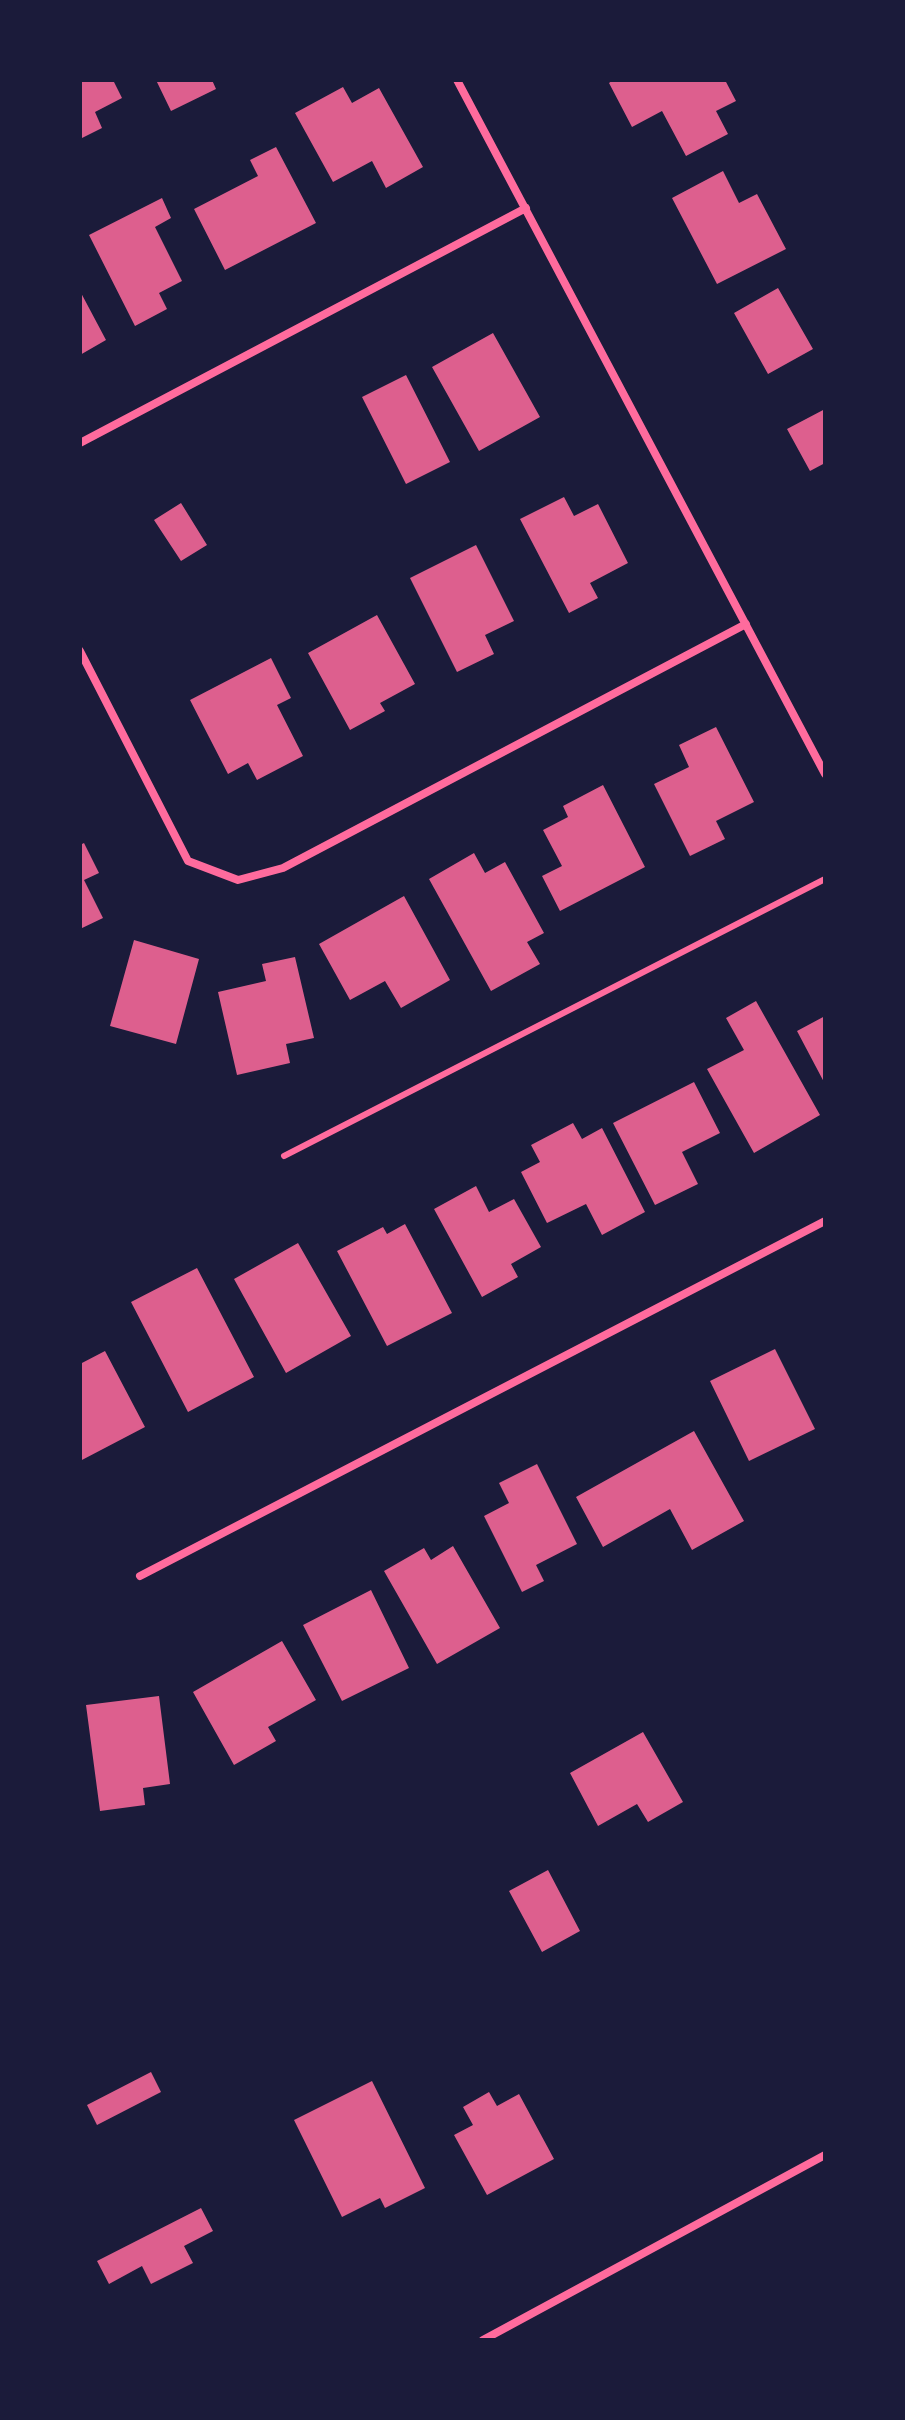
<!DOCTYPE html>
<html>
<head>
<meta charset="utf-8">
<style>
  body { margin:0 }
  #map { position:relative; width:905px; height:2420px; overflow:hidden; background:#1b1b3a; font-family:"Crimson Pro",serif }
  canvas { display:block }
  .frame { position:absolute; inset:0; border:82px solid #1b1b3a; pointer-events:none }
</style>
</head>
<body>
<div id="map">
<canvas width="905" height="2420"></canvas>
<div class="frame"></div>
</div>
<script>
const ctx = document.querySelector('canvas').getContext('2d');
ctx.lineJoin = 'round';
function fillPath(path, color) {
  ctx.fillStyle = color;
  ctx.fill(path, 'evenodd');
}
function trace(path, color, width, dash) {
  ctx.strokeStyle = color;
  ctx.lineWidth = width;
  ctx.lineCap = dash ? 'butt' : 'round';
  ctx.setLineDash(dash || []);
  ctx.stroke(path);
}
const building = new Path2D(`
  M80,80H113L122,98L95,112L102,128L80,139Z
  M156,80H212L216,89L171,111Z
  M613,80H725L736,101L716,111L728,134L686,156L662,111L632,127L609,83Z
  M343,87L352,103L379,88L423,167L386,188L372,161L333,182L295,113Z
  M276,147L316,223L225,270L194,209L258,176L250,160Z
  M723,171L739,203L757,194L786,249L717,284L672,198Z
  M162,198L171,218L155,227L182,281L159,293L167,309L135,326L89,235Z
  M778,288L813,349L768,374L734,313Z
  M80,291L106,340L80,355Z
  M493,333L540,417L479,451L432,367Z
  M406,375L450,462L406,484L362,397Z
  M825,409V463L810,471L787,429Z
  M564,497L574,516L598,504L628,563L590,583L598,598L569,613L520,519Z
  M181,503L207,545L181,561L154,520Z
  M476,545L514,621L485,635L494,654L457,672L410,578Z
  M377,615L415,684L380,703L385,711L350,730L308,653Z
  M271,658L291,698L277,705L303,756L257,780L248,763L228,774L190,700Z
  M716,727L754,802L716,821L725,839L690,856L654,784L689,767L679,745Z
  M603,785L645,867L560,911L542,876L562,866L543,830L568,817L563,806Z
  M84,843L99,873L84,880L103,918L80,929V845Z
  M474,853L485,873L505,862L544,933L527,942L540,964L491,991L429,879Z
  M404,896L450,980L401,1008L385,981L350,1000L319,944Z
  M134,940L199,959L176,1044L110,1026Z
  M295,957L314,1038L286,1044L290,1063L237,1075L218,992L266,981L262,964Z
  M756,1001L820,1115L754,1153L707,1069L744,1050L726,1018Z
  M825,1016V1084L797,1031Z
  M694,1082L720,1133L682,1152L698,1184L655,1205L613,1123Z
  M573,1123L582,1139L602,1128L645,1212L602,1235L586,1204L547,1223L521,1172L540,1162L531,1145Z
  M476,1186L489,1212L514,1199L541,1247L511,1264L518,1277L482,1297L434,1209Z
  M405,1224L452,1313L387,1346L337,1251L383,1227L387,1234Z
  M298,1243L351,1336L286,1373L234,1279Z
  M197,1268L254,1377L188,1412L131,1302Z
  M775,1349L815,1429L749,1461L710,1381Z
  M105,1351L145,1427L80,1461V1364Z
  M694,1431L744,1521L692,1550L670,1509L603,1547L576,1497Z
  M537,1464L577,1544L536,1565L544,1581L522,1592L484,1516L509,1503L499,1483Z
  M453,1546L500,1628L437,1664L384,1571L424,1548L431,1560Z
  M371,1590L409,1668L342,1701L303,1625Z
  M282,1641L316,1700L268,1727L276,1741L234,1765L193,1692Z
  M159,1696L170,1784L143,1788L145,1805L100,1811L86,1705Z
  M643,1732L683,1802L648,1822L637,1804L598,1826L570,1773Z
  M548,1870L580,1931L542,1952L509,1891Z
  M151,2072L161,2092L97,2125L87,2105Z
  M372,2081L425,2188L385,2208L380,2198L342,2217L294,2120Z
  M489,2092L497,2106L519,2094L554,2159L487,2195L454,2135L473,2125L463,2107Z
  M201,2208L213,2231L184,2246L193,2263L151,2284L142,2266L109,2284L97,2261Z`);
const service = new Path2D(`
  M284,1156L825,879`);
const minor = new Path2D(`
  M457,80L825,774
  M80,443L526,208
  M80,651L188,861L238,880L283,868L746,624
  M140,1576L825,1221
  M483,2340L825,2155`);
fillPath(building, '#dd5f8e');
trace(service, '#ff6b9d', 6);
trace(minor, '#ff6b9d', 8);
</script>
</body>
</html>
